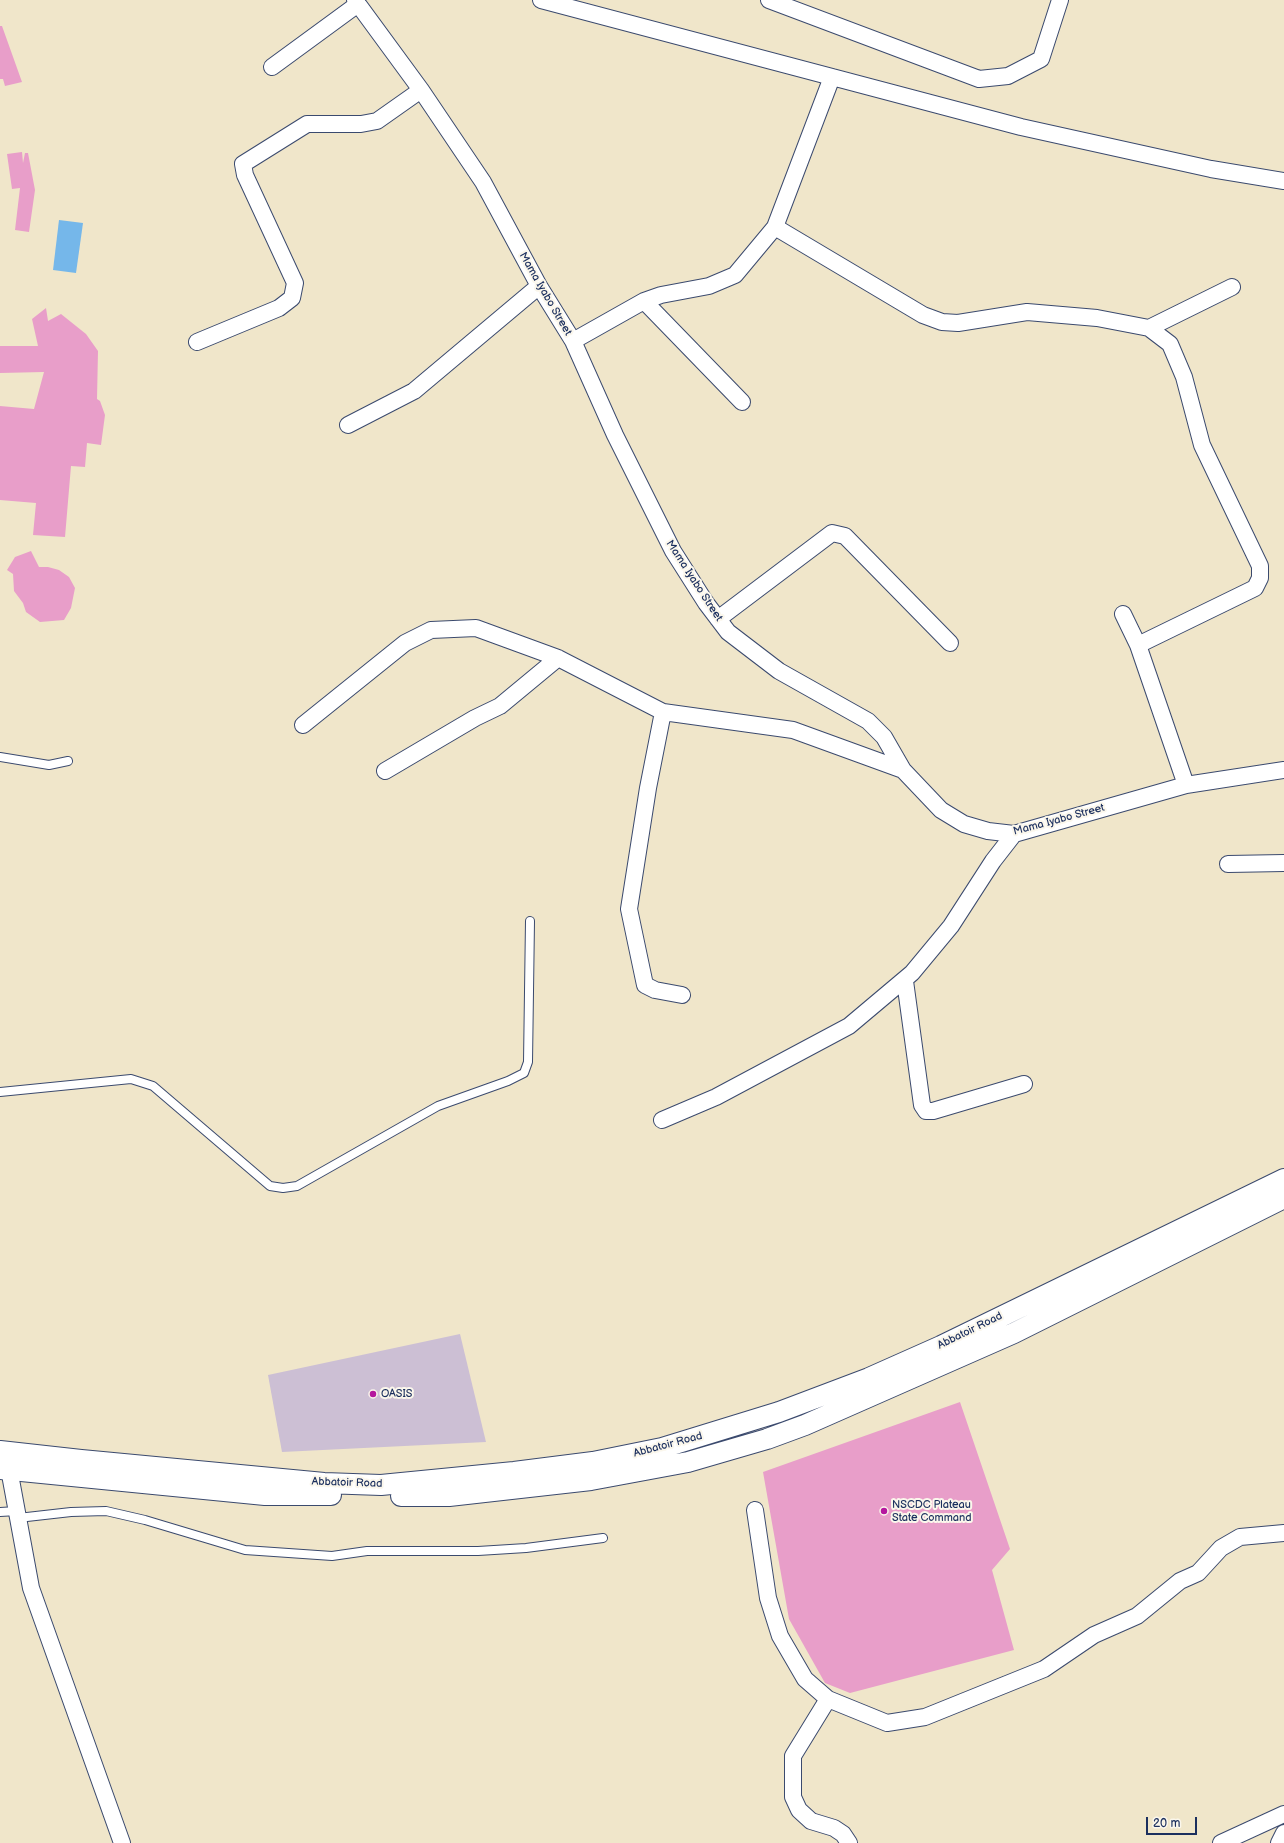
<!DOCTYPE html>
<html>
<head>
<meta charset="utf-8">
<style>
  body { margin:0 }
  #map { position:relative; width:1284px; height:1843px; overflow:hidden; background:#f0e6ca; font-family:"Balsamiq Sans",sans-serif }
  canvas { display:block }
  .scale { position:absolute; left:1146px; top:1817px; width:51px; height:18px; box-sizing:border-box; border:2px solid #1b2f5e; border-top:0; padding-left:5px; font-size:12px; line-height:14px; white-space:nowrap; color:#1b2f5e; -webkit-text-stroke:3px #fbf7ec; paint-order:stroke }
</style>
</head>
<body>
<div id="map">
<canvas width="1284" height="1843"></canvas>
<div class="scale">20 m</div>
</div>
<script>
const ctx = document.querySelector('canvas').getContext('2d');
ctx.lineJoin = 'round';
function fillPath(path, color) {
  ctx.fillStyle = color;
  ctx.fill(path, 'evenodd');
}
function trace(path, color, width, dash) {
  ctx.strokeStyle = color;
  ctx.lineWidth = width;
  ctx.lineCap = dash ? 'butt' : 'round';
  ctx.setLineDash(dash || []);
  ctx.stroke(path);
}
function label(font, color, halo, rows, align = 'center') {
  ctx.font = font + ' "Balsamiq Sans",sans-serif';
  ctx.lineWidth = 4;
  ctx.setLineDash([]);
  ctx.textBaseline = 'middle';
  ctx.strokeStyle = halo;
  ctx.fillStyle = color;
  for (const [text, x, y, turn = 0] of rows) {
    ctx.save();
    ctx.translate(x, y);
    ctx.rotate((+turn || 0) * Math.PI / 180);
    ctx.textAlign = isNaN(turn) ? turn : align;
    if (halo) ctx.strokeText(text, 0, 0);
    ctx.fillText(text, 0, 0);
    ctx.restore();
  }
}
const industrial = new Path2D(`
  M460,1334L486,1442L282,1452L268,1375Z`);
const water = new Path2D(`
  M59,220L83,223L76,273L53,270Z`);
const building = new Path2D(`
  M0,26H2L22,82L5,86L3,79H0Z
  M22,152L23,163L25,153H28L35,190L29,232L15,230L20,188L12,189L7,154Z
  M46,308L48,321L61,314L86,334L98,351L97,399L100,401L105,415L101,445L87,443L85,467L71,466L65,537L33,535L36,503L0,500V406L34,409L44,372L0,373V346H38L32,319Z
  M31,551L39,567H48L59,570L69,577L75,588L71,608L64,620L40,622L26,612L23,603L14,591L13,574L7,570L15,557Z
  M960,1402L1010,1549L992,1570L1014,1650L850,1693L825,1683L789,1619L763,1472Z`);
const service = new Path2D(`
  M0,757L49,765L68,761
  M0,1092L131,1079L153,1086L270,1186L283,1188L297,1186L438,1106L508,1081L524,1073L528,1062L530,921
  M0,1512L17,1511
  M18,1518L71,1512L106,1511L145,1520L245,1550L332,1556L367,1551H478L526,1548L603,1538`);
const minor = new Path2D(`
  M355,0L421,90L483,182L539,286L573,341L615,435L673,551L706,603L728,632L779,671L868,721L884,737L903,770L941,810L964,824L988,831L1014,834L1186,785L1284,770
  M541,0L1021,127L1211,169L1284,181
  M769,0L979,79L1008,76L1041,59L1060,0
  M272,67L358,4
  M775,227L923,315L942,322L958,323L1027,312L1097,318L1149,328L1170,344L1184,377L1202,445L1260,566V578L1255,588L1138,645
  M644,301L742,402
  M1149,328L1232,287
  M573,341L644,301L661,295L709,286L735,275L775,227L832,77
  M197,342L279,308L292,298L295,283L245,175L243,164L307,124H361L377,121L421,90
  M348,425L414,391L539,286
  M1123,614L1138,645L1186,785
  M718,619L832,533L845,536L950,643
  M663,712L648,788L629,909L645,985L655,990L682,995
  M303,725L405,643L431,630L476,628L558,658L663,712L793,730L903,770
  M385,771L475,718L500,706L558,658
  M1228,864L1284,863
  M905,981L922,1105L926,1111H933L1024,1084
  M662,1120L716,1097L849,1026L912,973L951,926L993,861L1014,834
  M9,1469L31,1588L122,1843
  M755,1510L768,1598L780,1636L805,1679L828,1699L887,1723L925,1717L1044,1669L1094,1635L1137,1616L1180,1581L1198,1573L1221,1548L1240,1537L1284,1533
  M828,1699L793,1756V1797L799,1810L811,1821L834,1828L843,1834L849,1843
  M1221,1843L1284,1814
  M1279,1843L1284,1833`);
const tertiary = new Path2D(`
  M0,1451L81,1460L324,1483L381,1485L514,1472L593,1462L662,1448L779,1412L869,1378L941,1346L1284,1179
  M0,1469L265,1495H331
  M401,1496H449L591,1480L688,1462L767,1439L805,1425L1014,1333L1284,1198`);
const markers = [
  [373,1394,4,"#b5179e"],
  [884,1511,4,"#b5179e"]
];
const streetNames = [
  ["Mama Iyabo Street",545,294,60],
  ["Mama Iyabo Street",694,581,57],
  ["Mama Iyabo Street",1059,820,-15],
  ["Abbatoir Road",970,1331,-26],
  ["Abbatoir Road",668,1445,-15],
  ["Abbatoir Road",347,1483,2]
];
const poiNames = [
  ["OASIS",381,1394],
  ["NSCDC Plateau",892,1505],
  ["State Command",892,1518]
];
fillPath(industrial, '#ccbfd4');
fillPath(water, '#75b7ea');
fillPath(building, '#e89ec9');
trace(service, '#3b4a6e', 10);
trace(minor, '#3b4a6e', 18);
trace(tertiary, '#3b4a6e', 22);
trace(service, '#fff', 8);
trace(minor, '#fff', 16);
trace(tertiary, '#fff', 20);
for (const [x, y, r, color] of markers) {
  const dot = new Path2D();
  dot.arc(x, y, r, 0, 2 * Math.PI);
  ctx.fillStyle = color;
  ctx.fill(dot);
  trace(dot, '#fbf7ec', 1.5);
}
label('11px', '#1b2f5e', '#fbf7ec', streetNames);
label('11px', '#1b2f5e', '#fbf7ec', poiNames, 'left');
</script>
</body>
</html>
